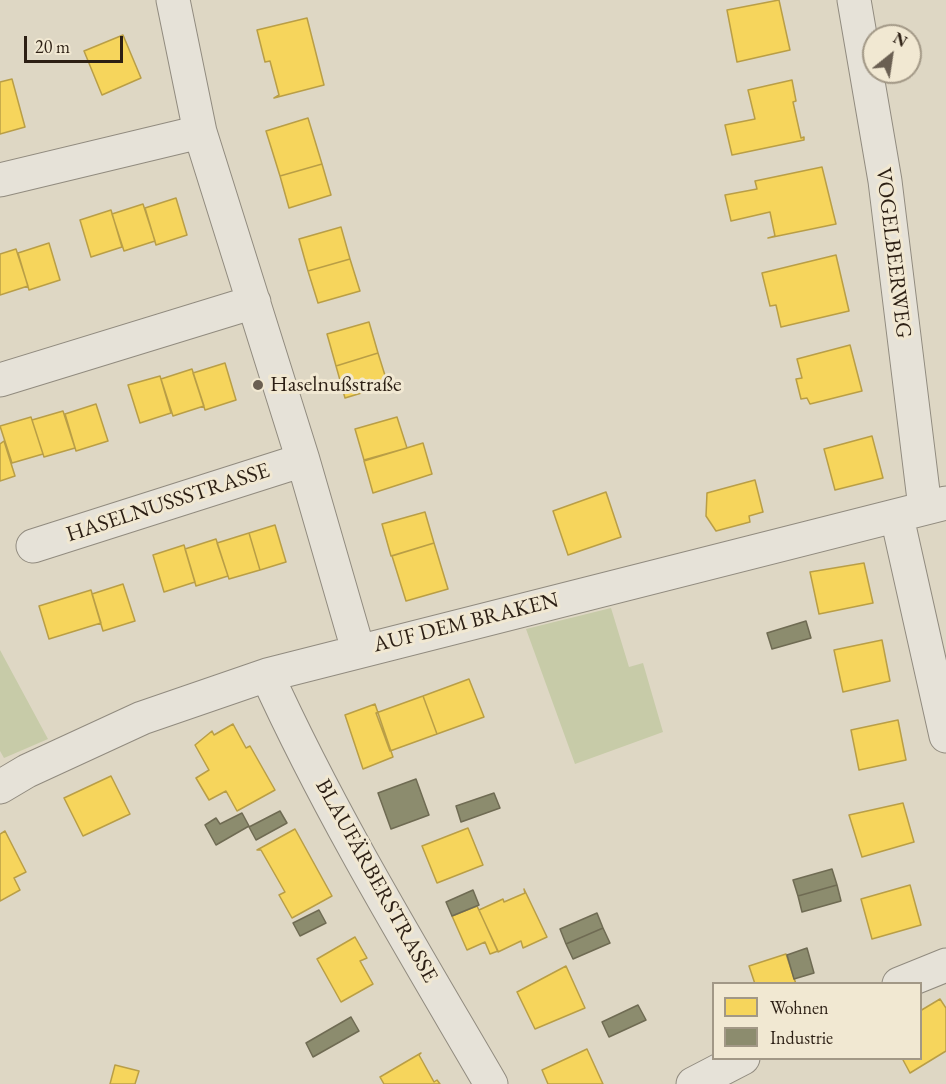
<!DOCTYPE html>
<html>
<head>
<meta charset="utf-8">
<style>
  body { margin:0 }
  #map { position:relative; width:946px; height:1084px; overflow:hidden; background:#ded7c4; font-family:"EB Garamond",serif }
  canvas { display:block }
  .legend { position:absolute; left:712px; top:982px; width:210px; height:78px; box-sizing:border-box; background:#f1e8d2; border:2px solid #a29886; margin:0; padding:8px 10px; list-style:none; font-size:18px; color:#2c1f14 }
  .legend li { display:flex; align-items:center; gap:12px; height:30px }
  .legend b { width:30px; border:2px solid #a29886 }
  .north { position:absolute; left:862px; top:24px; width:60px; height:60px; box-sizing:border-box; background:#f1e8d2; border:2px solid #a29886; border-radius:50%; rotate:30deg; font-size:16px; font-weight:700; line-height:24px; text-align:center; color:#2c1f14 }
  .north::after { content:''; display:block; margin:auto; width:21px; height:27px; background:#6a5f52; clip-path:polygon(50% 0,100% 100%,50% 72%,0 100%) }
  .scale { position:absolute; left:24px; top:36px; width:99px; height:27px; box-sizing:border-box; border:3px solid #2c1f14; border-top:0; padding-left:8px; font-size:18px; line-height:21px; white-space:nowrap; color:#2c1f14; -webkit-text-stroke:4px #f1e8d2; paint-order:stroke }
</style>
</head>
<body>
<div id="map">
<canvas width="946" height="1084"></canvas>
<ul class="legend">
<li><b style="height:16px;background:#f6d55c"></b>Wohnen</li>
<li><b style="height:16px;background:#8c8c6e"></b>Industrie</li>
</ul>
<div class="north">N</div>
<div class="scale">20 m</div>
</div>
<script>
const ctx = document.querySelector('canvas').getContext('2d');
ctx.lineJoin = 'round';
function fillPath(path, color) {
  ctx.fillStyle = color;
  ctx.fill(path, 'evenodd');
}
function trace(path, color, width, dash) {
  ctx.strokeStyle = color;
  ctx.lineWidth = width;
  ctx.lineCap = dash ? 'butt' : 'round';
  ctx.setLineDash(dash || []);
  ctx.stroke(path);
}
function label(font, color, halo, rows, align = 'center') {
  ctx.font = font + ' "EB Garamond",serif';
  ctx.lineWidth = 6;
  ctx.setLineDash([]);
  ctx.textBaseline = 'middle';
  ctx.strokeStyle = halo;
  ctx.fillStyle = color;
  for (const [text, x, y, turn = 0] of rows) {
    ctx.save();
    ctx.translate(x, y);
    ctx.rotate((+turn || 0) * Math.PI / 180);
    ctx.textAlign = isNaN(turn) ? turn : align;
    if (halo) ctx.strokeText(text, 0, 0);
    ctx.fillText(text, 0, 0);
    ctx.restore();
  }
}
const green = new Path2D(`
  M611,608L629,667L643,663L663,732L575,764L526,629Z
  M0,650L48,739L4,758L0,751Z`);
const homes = new Path2D(`
  M779,0L790,50L737,62L727,10Z
  M307,18L324,85L274,98L279,95L270,61L265,62L257,30Z
  M123,35L141,78L102,95L84,51Z
  M12,79L25,127L0,134V82Z
  M792,80L796,101L793,102L801,138L804,137V140L732,155L725,125L755,119L748,90Z
  M308,118L322,164L280,176L266,131Z
  M322,164L331,195L289,208L280,176Z
  M822,167L836,224L768,238L775,236L770,212L731,221L725,195L757,189L755,181Z
  M176,198L187,235L156,245L145,208Z
  M143,204L155,241L124,251L112,214Z
  M111,210L122,247L91,257L80,220Z
  M341,227L350,259L308,271L299,239Z
  M49,243L60,280L29,290L18,253Z
  M16,249L28,286L0,295V254Z
  M836,255L849,311L781,327L776,305L770,306L762,273Z
  M350,259L360,291L318,303L308,271Z
  M369,322L378,353L336,366L327,334Z
  M850,345L862,391L810,404L807,398L801,399L796,379L802,378L797,359Z
  M378,353L388,385L345,398L336,366Z
  M225,363L236,400L205,410L193,373Z
  M192,369L204,406L173,416L161,379Z
  M160,376L171,413L140,423L128,385Z
  M96,404L108,441L76,451L65,414Z
  M63,411L75,448L44,457L32,420Z
  M31,417L43,454L12,463L0,426Z
  M397,417L407,448L364,460L355,429Z
  M872,436L883,478L835,490L824,449Z
  M4,441L15,476L0,481V444Z
  M423,443L432,474L373,493L364,461Z
  M755,480L763,512L749,516L750,522L716,531L706,516L707,493Z
  M606,492L621,537L568,555L553,511Z
  M425,512L434,543L391,556L382,524Z
  M275,525L286,562L260,570L249,533Z
  M249,533L260,570L229,579L217,543Z
  M216,539L228,576L196,586L185,549Z
  M434,543L448,589L406,601L392,556Z
  M184,545L195,582L164,592L153,555Z
  M864,563L873,603L819,614L810,572Z
  M123,584L135,621L103,631L92,594Z
  M91,590L101,623L49,639L39,606Z
  M882,640L890,681L843,692L834,650Z
  M469,679L484,717L437,734L423,696Z
  M423,696L437,734L390,751L376,713Z
  M375,704L393,757L363,769L345,715Z
  M898,720L906,760L859,770L851,730Z
  M233,724L246,748L250,746L275,790L237,811L226,791L209,800L196,778L209,770L195,745L212,731L214,735Z
  M111,776L130,814L83,836L64,798Z
  M903,803L914,842L862,857L849,815Z
  M468,828L483,865L437,883L422,846Z
  M295,829L332,896L292,918L279,895L285,892L261,850H257Z
  M5,831L26,872L14,878L20,890L0,901V834Z
  M910,885L921,925L872,939L861,899Z
  M524,889L547,937L523,948L521,941L498,952L479,910L503,899L504,902L525,893Z
  M477,906L498,951L490,954L485,942L467,950L452,916Z
  M355,937L367,958L360,961L373,984L341,1002L317,959Z
  M786,954L796,984H755L749,966Z
  M566,966L585,1008L535,1029L517,992Z
  M940,999L946,1008V1051L910,1073L902,1058H920V1011Z
  M587,1049L603,1084H548L542,1070Z
  M421,1053L419,1055L434,1082L437,1080L440,1084H384L380,1077Z
  M115,1065L139,1071L135,1084H110Z`);
const industry = new Path2D(`
  M806,621L811,638L772,649L767,633Z
  M416,779L429,815L391,829L378,793Z
  M494,793L500,808L461,822L456,806Z
  M280,811L287,823L256,840L249,827Z
  M242,813L249,826L216,845L205,825L216,818L220,824Z
  M832,869L837,885L798,896L793,880Z
  M837,885L841,901L802,912L798,896Z
  M473,890L479,905L452,916L446,902Z
  M319,910L326,923L300,936L293,923Z
  M597,913L603,928L566,944L560,929Z
  M603,928L610,943L573,959L566,944Z
  M807,948L814,973L794,979L787,955Z
  M638,1005L646,1020L609,1037L602,1022Z
  M351,1017L359,1031L313,1057L306,1043Z`);
const street = new Path2D(`
  M173,0L200,132L303,460L358,650
  M854,0L885,181L925,508
  M0,180L200,132
  M0,380L254,302
  M897,517L946,736
  M33,546L303,460
  M267,675C331,816 413,950 491,1084
  M0,787L27,771L142,718L267,675L946,503
  M899,984L946,965
  M693,1084L743,1058`);
const markers = [
  [258,385,6,"#6a5f52"]
];
const streetNames = [
  ["VOGELBEERWEG",893,253,83],
  ["HASELNUSSSTRASSE",168,503,-18],
  ["AUF DEM BRAKEN",466,623,-14],
  ["BLAUFÄRBERSTRASSE",376,881,61]
];
const poiNames = [
  ["Haselnußstraße",270,385]
];
fillPath(green, '#c7cba8');
fillPath(homes, '#f6d55c');
trace(homes, '#b99e46', 1.5);
fillPath(industry, '#8c8c6e');
trace(industry, '#6f6b53', 1.5);
trace(street, '#918b7f', 35);
trace(street, '#e6e2d8', 33);
for (const [x, y, r, color] of markers) {
  const dot = new Path2D();
  dot.arc(x, y, r, 0, 2 * Math.PI);
  ctx.fillStyle = color;
  ctx.fill(dot);
  trace(dot, '#f1e8d2', 2);
}
label('22px', '#2c1f14', '#f1e8d2', streetNames);
label('22px', '#2c1f14', '#f1e8d2', poiNames, 'left');
</script>
</body>
</html>
